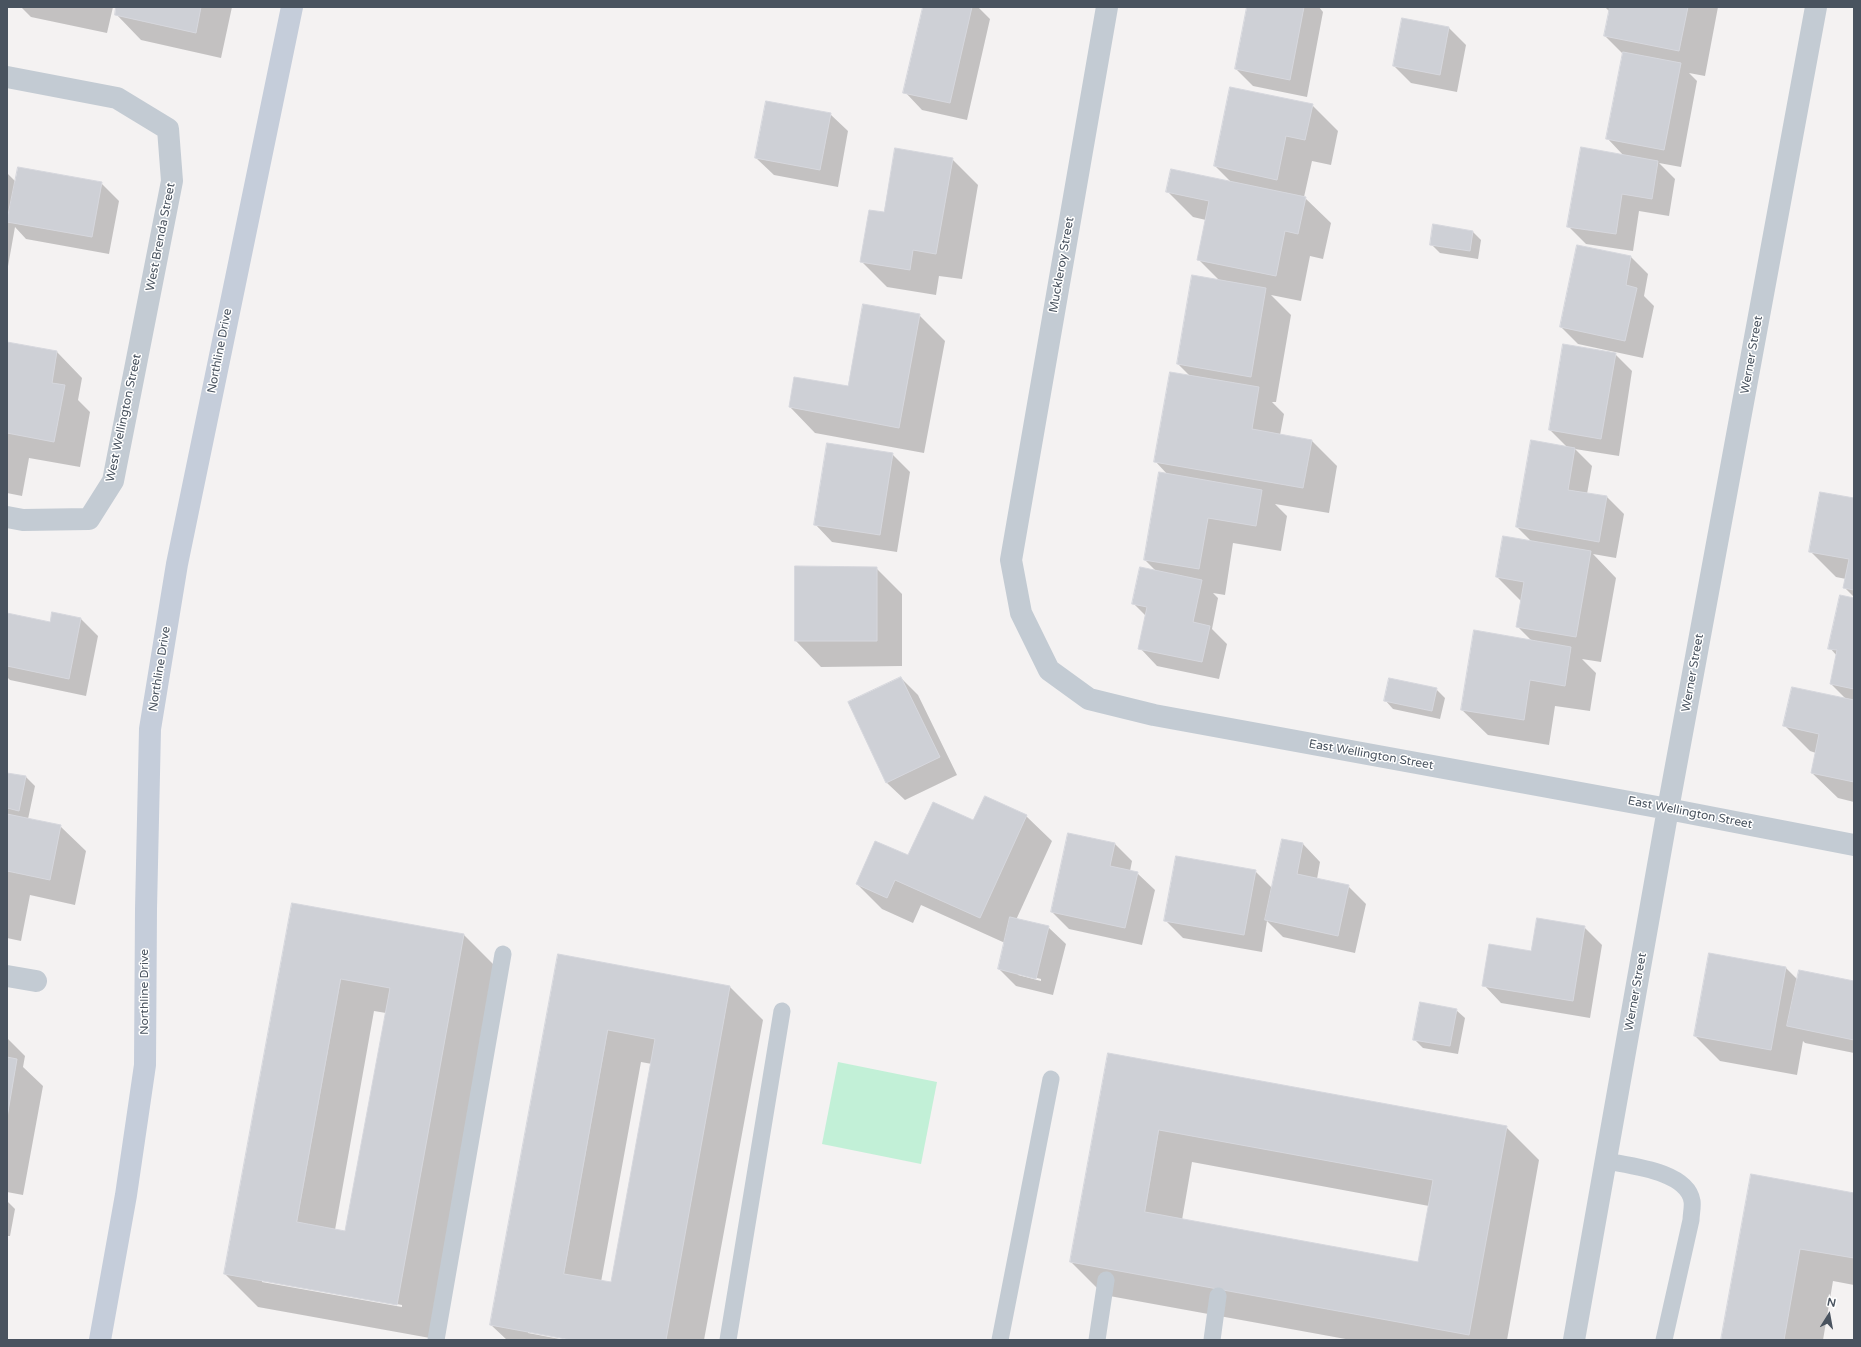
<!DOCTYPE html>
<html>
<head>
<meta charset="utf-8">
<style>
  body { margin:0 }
  #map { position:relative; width:1861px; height:1347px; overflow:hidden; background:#f4f2f2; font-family:"Varela Round",sans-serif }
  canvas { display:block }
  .frame { position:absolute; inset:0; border:8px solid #49535f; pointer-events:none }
  .north { position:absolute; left:1809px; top:1295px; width:40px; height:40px; -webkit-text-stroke:3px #fff; paint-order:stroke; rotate:11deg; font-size:11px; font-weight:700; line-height:16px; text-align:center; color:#49535f }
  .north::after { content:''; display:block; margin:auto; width:14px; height:18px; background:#49535f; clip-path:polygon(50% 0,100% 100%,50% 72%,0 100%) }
</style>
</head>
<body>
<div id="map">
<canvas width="1861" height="1347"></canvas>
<div class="frame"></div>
<div class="north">N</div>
</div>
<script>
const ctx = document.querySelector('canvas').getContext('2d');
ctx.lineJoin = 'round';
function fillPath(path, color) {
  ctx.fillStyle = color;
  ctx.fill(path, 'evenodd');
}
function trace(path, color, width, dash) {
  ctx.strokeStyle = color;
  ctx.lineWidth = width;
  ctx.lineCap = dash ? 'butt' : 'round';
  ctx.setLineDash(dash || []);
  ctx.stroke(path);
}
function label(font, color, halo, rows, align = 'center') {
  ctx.font = font + ' "Varela Round",sans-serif';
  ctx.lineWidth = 3;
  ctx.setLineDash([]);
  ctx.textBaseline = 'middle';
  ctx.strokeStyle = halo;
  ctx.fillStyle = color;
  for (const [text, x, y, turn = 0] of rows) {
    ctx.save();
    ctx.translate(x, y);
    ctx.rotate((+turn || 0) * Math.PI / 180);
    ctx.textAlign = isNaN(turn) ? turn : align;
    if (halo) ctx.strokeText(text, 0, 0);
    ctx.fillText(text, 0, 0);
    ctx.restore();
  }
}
const green = new Path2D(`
  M838,1062L937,1082L921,1164L822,1144Z`);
const shadow = new Path2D(`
  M21,7H113L107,33L31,17Z
  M117,7H232L221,58L141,40L116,14Z
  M924,7H978L990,19L967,120L922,110L905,92Z
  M1248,7H1319L1323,12L1307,97L1253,86L1236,69Z
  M1605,7H1718L1705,76L1689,73L1697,81L1681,167L1659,163L1675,179L1669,216L1639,211L1633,251L1586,244L1568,226L1624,156L1607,138L1623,54L1605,36L1610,12Z
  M1403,19L1449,28L1466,45L1457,92L1411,83L1394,66Z
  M1312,105L1338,131L1331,165L1312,161L1304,197L1331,223L1323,259L1310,256L1301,301L1271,295L1291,315L1276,402H1272L1284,414L1280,435L1312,441L1337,466L1329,513L1275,504L1287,516L1281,551L1233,543L1225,595L1213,593L1218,598L1212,629L1227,644L1219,679L1157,666L1140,648L1146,616L1133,603L1157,572L1145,560L1168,475L1155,461L1190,376L1178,364L1220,281L1198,259L1206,220L1193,217L1167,191L1231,182L1215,166Z
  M830,114L848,131L838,187L774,175L756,158Z
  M952,159L978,185L962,279L939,276L936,295L887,287L861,261L885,213Z
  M7,173L16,182L101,183L119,201L109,254L26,239L15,227L7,272Z
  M1434,226L1473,232L1481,240L1478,259L1440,253L1431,244Z
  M1631,257L1648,274L1644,296L1654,306L1643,358L1578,344L1561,327Z
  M919,315L945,341L924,453L815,433L790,407L849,388Z
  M7,343L57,352L82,378L78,400L90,412L80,467L29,458L22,496L7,493Z
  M1615,354L1632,371L1619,456L1575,449L1592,466L1587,494L1607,497L1624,514L1616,558L1593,554L1616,578L1601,662L1582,659L1596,673L1590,711L1555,706L1549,745L1488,735L1462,710L1532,641L1517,626L1522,602L1497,577L1532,542L1517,527L1567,447L1550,430Z
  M892,454L910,472L897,552L832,542L815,524Z
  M1854,500V597L1844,587L1846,579L1836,577L1810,551Z
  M876,568L902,594V666L821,667L796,641Z
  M1854,599V802L1838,798L1812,773L1816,753L1810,751L1785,726L1847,700L1831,684L1837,656L1830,648Z
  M7,614L51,623L53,614L81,619L98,636L86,696L10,680L7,677Z
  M901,678L918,695L957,775L905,800L887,783L849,702Z
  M1436,689L1445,698L1440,719L1393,709L1385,700Z
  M7,774L26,777L35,786L28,819L60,826L86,851L75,905L30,895L21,941L7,938Z
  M1026,816L1052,841L1016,920L1048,927L1066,944L1053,995L1016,986L999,969L1005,943L921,905L913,923L882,909L857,884L974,822ZM1018,973L1041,979V981L1018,975Z
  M1283,840L1303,844L1320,862L1317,879L1348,886L1366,904L1355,953L1283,937L1267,921L1262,952L1183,938L1165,920L1255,871L1272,888Z
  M1115,844L1132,861L1130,871L1137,873L1155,890L1142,945L1069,929L1052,912Z
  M293,904L464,935L497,968L430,1338L258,1307L225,1274ZM374,1011L386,1013L346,1232L335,1230ZM262,1280L402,1305V1307L262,1282Z
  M1584,927L1602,945L1590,1018L1501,1003L1484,985L1532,952Z
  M559,955L730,987L763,1020L704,1340H576L528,1331V1333L565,1340H507L491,1325ZM641,1062L652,1064L612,1284L601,1282Z
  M1710,955L1786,968L1798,980L1854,982V1053L1805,1043L1803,1041L1797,1075L1720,1061L1695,1036Z
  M1456,1010L1465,1018L1458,1054L1423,1048L1414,1039Z
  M7,1038L25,1056L23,1067L43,1086L23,1195L7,1192Z
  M1109,1055L1506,1127L1539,1160L1507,1340H1351L1104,1295L1071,1262ZM1192,1162L1429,1206L1419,1263L1182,1220Z
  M1752,1175L1854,1194V1285L1833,1281L1823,1340H1722Z
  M7,1201L15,1209L10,1236H7Z`);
const building = new Path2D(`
  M116,7H201L196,33L115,15Z
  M923,7H972L950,103L903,93Z
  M1247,7H1304L1290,80L1235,69Z
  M1610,7H1688L1679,51L1604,36Z
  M1402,18L1449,27L1440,75L1393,66Z
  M1623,52L1681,63L1664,150L1606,139Z
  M1230,87L1313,104L1305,140L1286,136L1277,180L1214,166Z
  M766,101L831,113L820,170L755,158Z
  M1581,147L1658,161L1652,199L1622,194L1616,234L1567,227Z
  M895,148L953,158L936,254L913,250L910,270L860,262L869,210L884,212Z
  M18,167L102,182L92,237L7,222Z
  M1171,169L1306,197L1298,234L1285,231L1276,276L1197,260L1209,201L1166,192Z
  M1433,224L1473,231L1470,251L1430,245Z
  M1577,245L1631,256L1626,285L1637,288L1625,341L1560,327Z
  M1192,275L1266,288L1251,377L1177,364Z
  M863,304L920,314L899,428L789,407L794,377L848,386Z
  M7,342L57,351L52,383L65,385L54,442L7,433Z
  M1563,344L1616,353L1601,439L1549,430Z
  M1170,372L1259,387L1252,429L1312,440L1303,488L1154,462Z
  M1531,440L1575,448L1568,490L1607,496L1599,542L1516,527Z
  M827,443L893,453L880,535L814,525Z
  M1159,472L1262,490L1256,526L1208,518L1199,569L1144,560Z
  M1820,492L1854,498V590L1843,588L1849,559L1809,552Z
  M1503,536L1591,551L1576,637L1516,627L1524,582L1496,577Z
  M795,566L877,567V641H795Z
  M1140,567L1202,580L1193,622L1210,626L1202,662L1138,649L1147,607L1132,604Z
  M1840,595L1854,598V689L1830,684L1837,650L1828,649Z
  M52,612L81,618L69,679L7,666V613L50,622Z
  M1474,630L1571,647L1565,686L1530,680L1524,720L1461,710Z
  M901,677L940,757L886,783L848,702Z
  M1389,678L1437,688L1432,711L1384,701Z
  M1792,687L1854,700V782L1811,773L1819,734L1783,726Z
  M7,773L26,776L19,811L7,808Z
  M985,796L1027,815L980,918L895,880L887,898L856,884L875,841L908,855L933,802L973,820Z
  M7,814L61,825L50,880L7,871Z
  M1068,833L1115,843L1110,866L1138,872L1125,928L1051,912Z
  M1282,839L1303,843L1297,874L1349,885L1338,936L1265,920Z
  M1176,856L1256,870L1244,935L1164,921Z
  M292,903L464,934L397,1305L224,1274ZM341,979L390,988L345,1231L297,1222Z
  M1010,917L1049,926L1036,979L998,969Z
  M1537,918L1585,926L1573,1001L1482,986L1489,944L1531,951Z
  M1709,953L1786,967L1771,1050L1694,1036Z
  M558,954L730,986L666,1340H571L490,1325ZM608,1030L655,1039L611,1282L564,1274Z
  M1799,970L1854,981V1040L1787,1026Z
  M1420,1002L1457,1009L1450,1046L1413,1040Z
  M1108,1053L1507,1126L1469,1335L1070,1262ZM1159,1130L1433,1180L1418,1262L1145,1212Z
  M7,1057L17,1059L7,1118Z
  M1751,1174L1854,1193V1258L1800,1249L1784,1340H1721Z`);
const lane = new Path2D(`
  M1606,1161C1630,1166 1687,1171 1692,1201C1693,1207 1691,1214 1691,1220L1664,1340
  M436,1340L503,954
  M728,1340L782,1011
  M1000,1340L1051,1079
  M1097,1340L1106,1280
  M1212,1340L1218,1296`);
const street = new Path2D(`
  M1107,7L1011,560L1021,613L1049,670L1089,699L1154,715L1668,809L1854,845
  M7,77L117,98L168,129L172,181L113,481L89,519L23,520L7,517
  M7,976L36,981
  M1574,1340L1668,809L1816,7`);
const secondary = new Path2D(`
  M100,1340L126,1195L145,1065L146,909L150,729L177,564L292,7`);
const streetNames = [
  ["West Brenda Street",161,237,-79],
  ["Muckleroy Street",1062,265,-80],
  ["Northline Drive",220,351,-79],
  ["Werner Street",1752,355,-80],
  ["West Wellington Street",124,418,-78],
  ["Northline Drive",160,669,-81],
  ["Werner Street",1693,673,-80],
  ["East Wellington Street",1371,755,10],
  ["East Wellington Street",1690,813,11],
  ["Northline Drive",145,992,-90],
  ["Werner Street",1636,992,-80]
];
fillPath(green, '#c2f0d7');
fillPath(shadow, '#0003');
fillPath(building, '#ced0d6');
trace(building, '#d6d7dd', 1);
trace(lane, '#c3cbd3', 17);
trace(street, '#c3cbd3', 22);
trace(secondary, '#c5cdda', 22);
label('12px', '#49535f', '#fff', streetNames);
</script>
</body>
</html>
